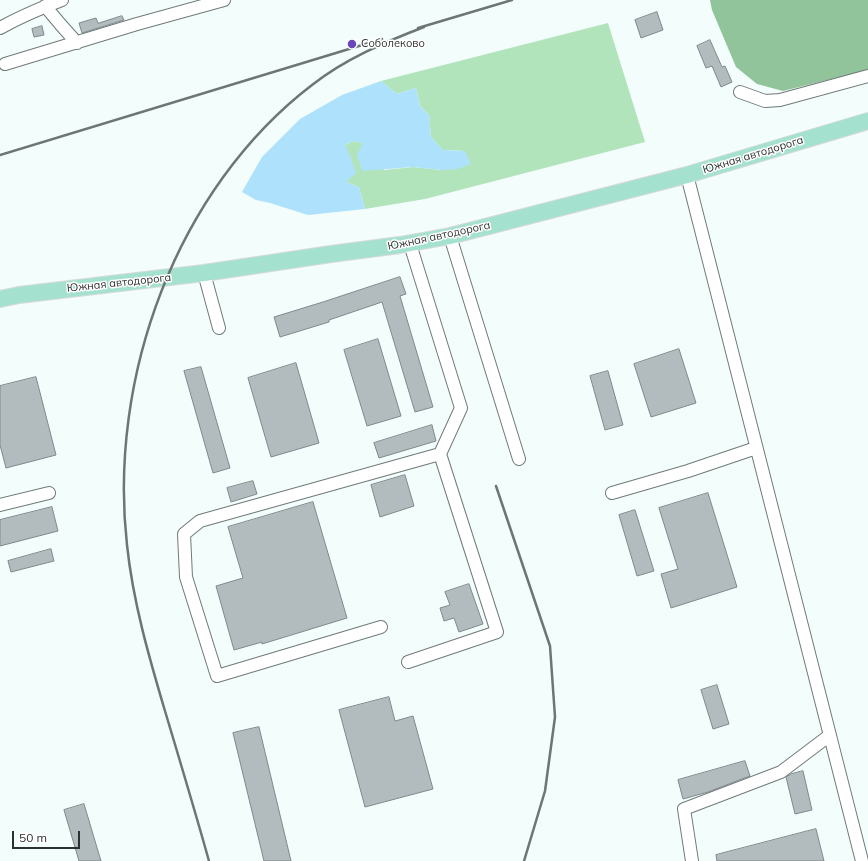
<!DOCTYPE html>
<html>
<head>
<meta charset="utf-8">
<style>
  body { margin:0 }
  #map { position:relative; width:868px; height:861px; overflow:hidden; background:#f2fdfc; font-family:Mulish,sans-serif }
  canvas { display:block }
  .scale { position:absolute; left:12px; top:831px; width:68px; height:18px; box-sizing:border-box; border:2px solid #2c302f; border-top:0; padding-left:5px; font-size:12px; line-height:14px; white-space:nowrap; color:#2c302f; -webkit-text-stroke:3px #fff; paint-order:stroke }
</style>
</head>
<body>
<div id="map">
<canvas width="868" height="861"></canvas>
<div class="scale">50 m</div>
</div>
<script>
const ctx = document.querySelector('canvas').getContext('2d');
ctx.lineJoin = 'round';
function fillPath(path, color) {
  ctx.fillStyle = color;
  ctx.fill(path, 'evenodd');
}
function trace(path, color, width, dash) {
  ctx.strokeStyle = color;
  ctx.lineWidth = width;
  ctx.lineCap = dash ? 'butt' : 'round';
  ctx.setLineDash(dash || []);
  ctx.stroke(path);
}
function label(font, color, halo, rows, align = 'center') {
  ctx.font = font + ' Mulish,sans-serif';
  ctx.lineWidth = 3;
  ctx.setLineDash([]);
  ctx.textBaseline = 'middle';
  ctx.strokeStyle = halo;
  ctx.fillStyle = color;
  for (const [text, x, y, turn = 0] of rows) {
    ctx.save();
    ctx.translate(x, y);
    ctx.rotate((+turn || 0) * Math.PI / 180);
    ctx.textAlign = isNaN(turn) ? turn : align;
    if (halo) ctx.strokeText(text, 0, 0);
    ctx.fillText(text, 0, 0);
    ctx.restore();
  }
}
const green = new Path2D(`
  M608,23L645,142L425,199L365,209L359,187L346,182L345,145L353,141L363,143L384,170L413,167L442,170L470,164L465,151L443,150L431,137L429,115L420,106L416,88L397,94L381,81Z`);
const forest = new Path2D(`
  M710,0H868V70L783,91L757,84L736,67L712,10Z`);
const water = new Path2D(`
  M381,81L397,94L416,88L420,106L429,115L431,137L443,150L465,151L471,164L458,169L442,170L413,167L362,171L357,154L363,143L353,141L345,145L349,153L356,173L346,182L359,187L365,209L308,215L270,203L256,200L242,192L262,157L300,119L342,95Z`);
const building = new Path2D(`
  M657,12L663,30L641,38L635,20Z
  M122,16L124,20L82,33L79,23L96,18L98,23Z
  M42,26L44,35L34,37L32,29Z
  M710,40L722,67L725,66L732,82L721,87L712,66L706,68L697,46Z
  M400,277L406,294L400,296L433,407L415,412L382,302L329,320V322L280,337L274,317L323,302Z
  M378,339L401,416L367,426L344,350Z
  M679,349L696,403L651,417L634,364Z
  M296,363L319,443L271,457L248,378Z
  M201,367L230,468L213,473L184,371Z
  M608,371L623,425L605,430L590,376Z
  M36,377L56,455L6,468L0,445V386Z
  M432,425L436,441L379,458L374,443Z
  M405,475L414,506L380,517L371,485Z
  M253,481L257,494L231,502L227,488Z
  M708,493L737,587L671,608L661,574L678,569L659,508Z
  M313,502L347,618L262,644V642L234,650L216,586L243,578L228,527Z
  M52,507L58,531L0,546V520Z
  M635,510L654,571L637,576L619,515Z
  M51,549L54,561L11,572L8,561Z
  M469,584L483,624L459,632L454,618L444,621L440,608L450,605L445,592Z
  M717,685L729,724L713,729L701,690Z
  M389,697L395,721L413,716L433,789L365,807L339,710Z
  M259,727L291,861H264L233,733Z
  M745,761L750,776L708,792L683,799L678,780Z
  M803,771L812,810L795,814L786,777L791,774Z
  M84,804L101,861H79L64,810Z
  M816,829L824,861H717L716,855Z`);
const minor = new Path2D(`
  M45,6L61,25L77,43
  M0,28C20,17 41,8 62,0
  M5,64L137,24L224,0
  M740,92L765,101L780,100L868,76
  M687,175L862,861
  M450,236L519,459
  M204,273L219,328
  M612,493L688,471L756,448
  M0,505L49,493
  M381,627L217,676L186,577L184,534L200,521L440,454
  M408,662L497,632L440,454L461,408L410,244
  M692,861L684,809L781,772L830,735`);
const major = new Path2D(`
  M0,299L19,295L204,273L331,254L400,245L450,236L687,175L868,121`);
const rail = new Path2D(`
  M418,28L512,0
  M0,155L382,39
  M496,486L550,646L555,717L545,791L524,861
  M209,861C195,811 180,761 165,711C149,657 133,602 127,545C108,378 176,189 312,85C345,59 385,42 424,27`);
const markers = [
  [352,44,5,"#6946be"]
];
const poiNames = [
  ["Соболеково",361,44]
];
const streetNames = [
  ["Южная автодорога",753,155,-17],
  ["Южная автодорога",439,236,-12],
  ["Южная автодорога",119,283,-6]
];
fillPath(green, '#b2e4bb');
fillPath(forest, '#91c49b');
fillPath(water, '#aee1fb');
fillPath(building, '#b2bcbe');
trace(building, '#7f898b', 1);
trace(minor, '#707a79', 14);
trace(major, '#d9dada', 18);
trace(minor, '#fff', 12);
trace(major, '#a4e2cf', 16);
trace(rail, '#6e7574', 2.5);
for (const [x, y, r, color] of markers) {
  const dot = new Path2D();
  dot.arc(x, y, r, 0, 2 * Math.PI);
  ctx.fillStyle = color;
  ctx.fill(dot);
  trace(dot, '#fff', 1.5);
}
label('11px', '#2c302f', '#fff', poiNames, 'left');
label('11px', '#2c302f', '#fff', streetNames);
</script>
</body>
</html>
